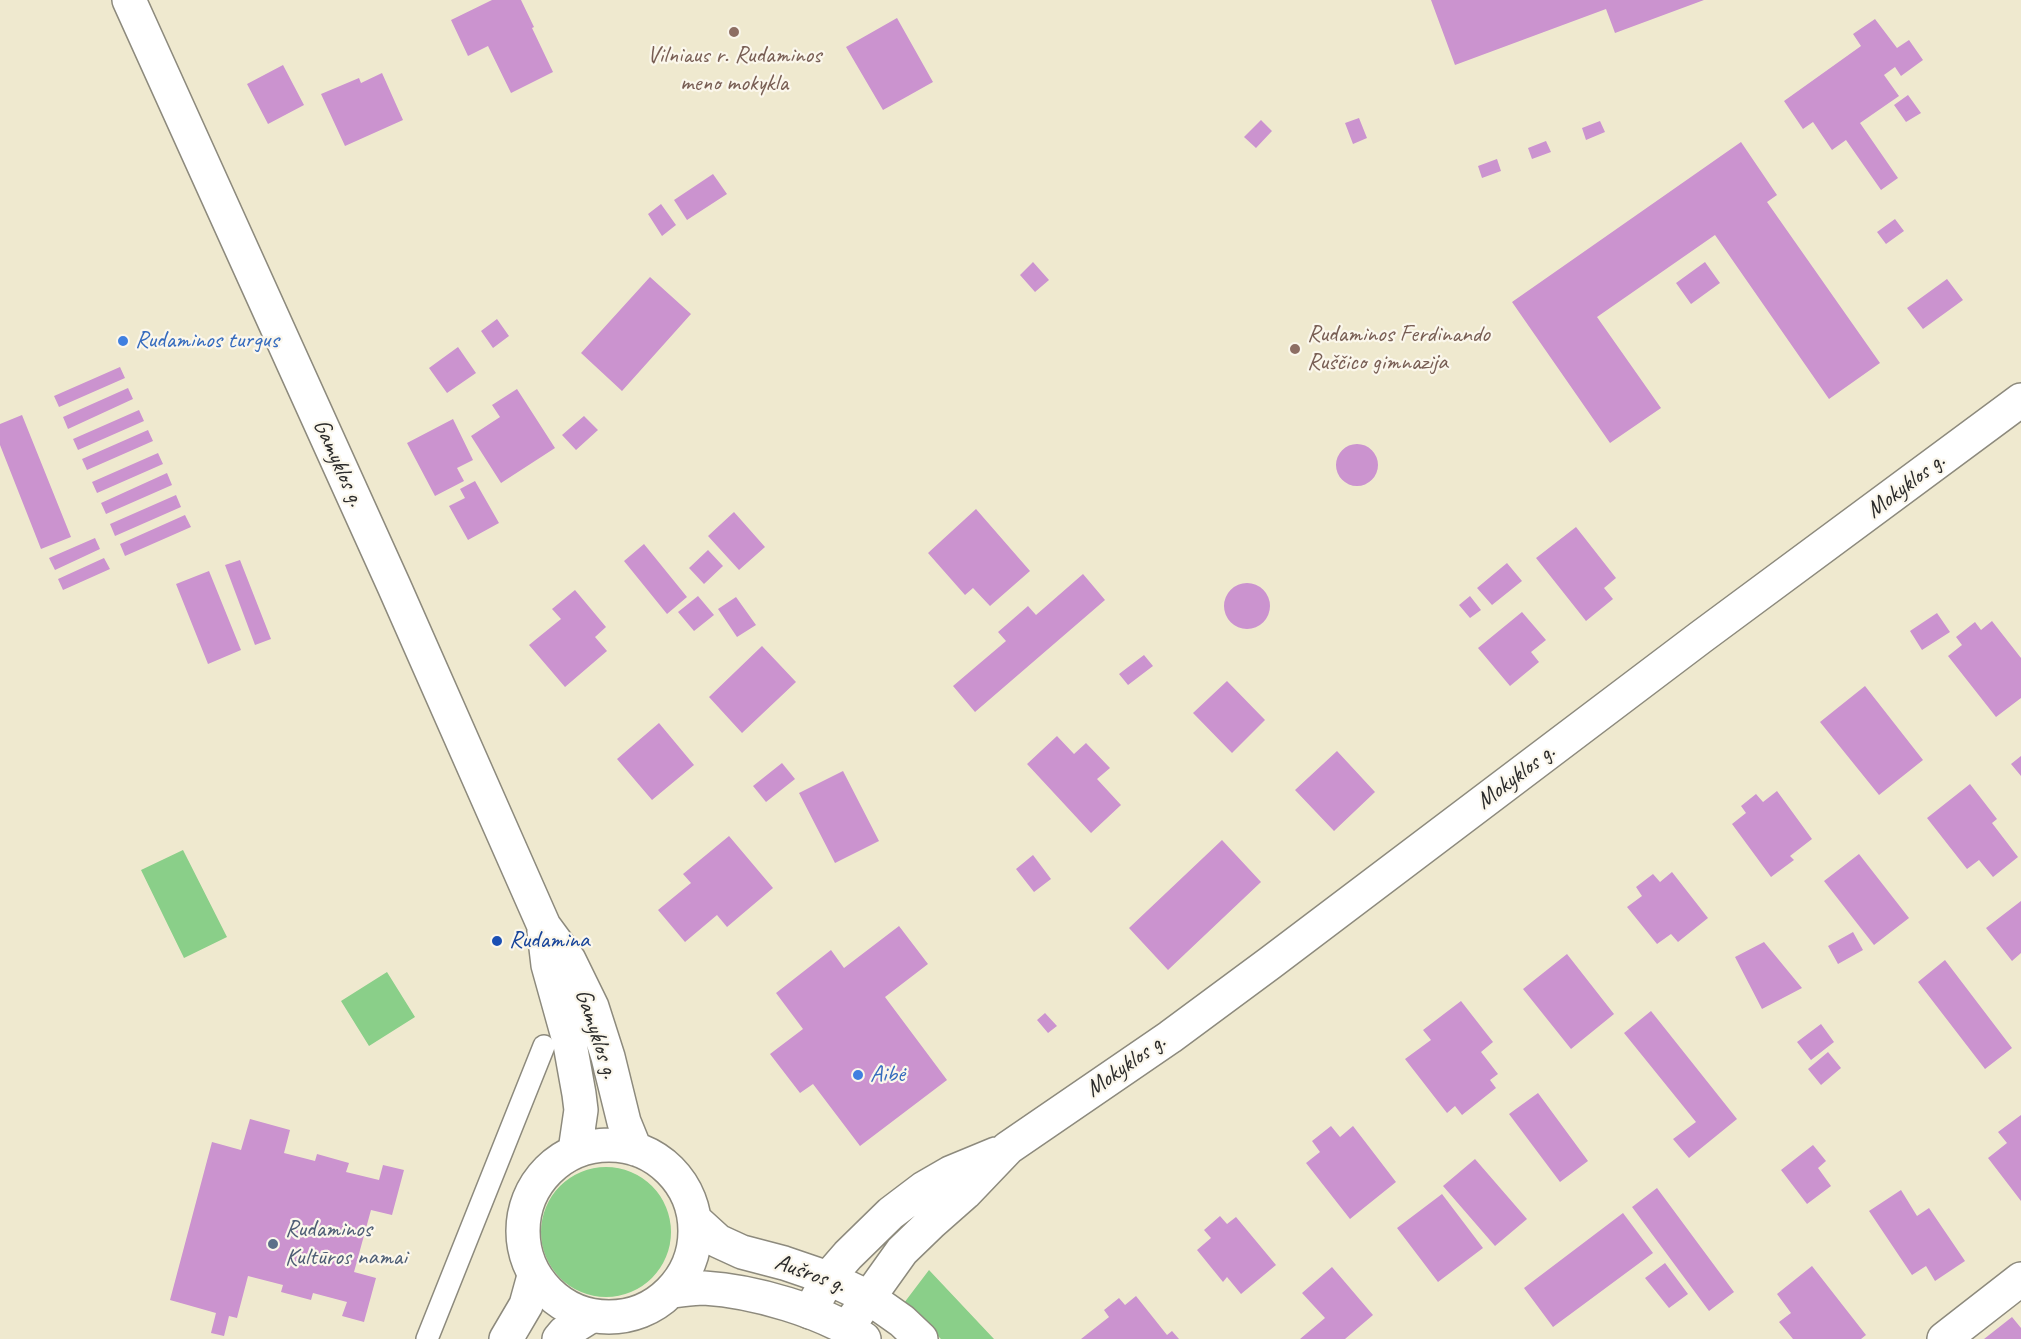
<!DOCTYPE html>
<html>
<head>
<meta charset="utf-8">
<style>
  body { margin:0 }
  canvas { display:block; background:#efe9cf }
</style>
</head>
<body>
<canvas width="2021" height="1339"></canvas>
<script>
const ctx = document.querySelector('canvas').getContext('2d');
ctx.lineJoin = 'round';
function fillPath(path, color) {
  ctx.fillStyle = color;
  ctx.fill(path, 'evenodd');
}
function trace(path, color, width, dash) {
  ctx.strokeStyle = color;
  ctx.lineWidth = width;
  ctx.lineCap = dash ? 'butt' : 'round';
  ctx.setLineDash(dash || []);
  ctx.stroke(path);
}
function label(font, color, halo, rows, align = 'center') {
  ctx.font = font + ' Caveat,sans-serif';
  ctx.lineWidth = 4.5;
  ctx.setLineDash([]);
  ctx.textBaseline = 'middle';
  ctx.strokeStyle = halo;
  ctx.fillStyle = color;
  for (const [text, x, y, turn = 0] of rows) {
    ctx.save();
    ctx.translate(x, y);
    ctx.rotate((+turn || 0) * Math.PI / 180);
    ctx.textAlign = isNaN(turn) ? turn : align;
    if (halo) ctx.strokeText(text, 0, 0);
    ctx.fillText(text, 0, 0);
    ctx.restore();
  }
}
const green = new Path2D(`
  M183,850L227,937L184,958L141,870Z
  M387,972L415,1017L369,1046L341,1001Z
  M541 1232a65 65 0 1 1 130 0a65 65 0 1 1-130 0Z
  M929,1270L994,1339H941L904,1303Z`);
const building = new Path2D(`
  M492,0H521L534,27L532,28L553,72L511,93L488,46L468,56L451,20Z
  M1431,0H1704L1615,33L1606,9L1455,65Z
  M897,18L933,82L883,110L846,47Z
  M1875,19L1897,48L1909,40L1923,60L1901,76L1895,67L1884,75L1899,96L1860,123L1898,178L1881,190L1846,140L1832,150L1813,122L1803,129L1784,101L1861,46L1853,34Z
  M283,65L304,105L268,124L247,84Z
  M382,73L403,120L345,146L321,94L359,78L361,83Z
  M1908,95L1921,113L1906,122L1894,105Z
  M1359,118L1367,138L1353,144L1345,123Z
  M1261,120L1272,131L1256,148L1244,137Z
  M1600,121L1605,132L1586,140L1582,128Z
  M1546,141L1551,152L1532,159L1528,148Z
  M1741,142L1777,195L1767,202L1880,363L1829,399L1715,235L1597,317L1661,408L1610,443L1512,302Z
  M1497,159L1501,171L1482,178L1478,166Z
  M713,174L727,194L687,220L674,200Z
  M661,204L676,225L662,236L648,214Z
  M1895,219L1904,231L1886,244L1877,232Z
  M1033,262L1049,280L1035,292L1020,275Z
  M1705,262L1720,283L1691,304L1676,283Z
  M650,277L691,314L622,391L581,353Z
  M1947,279L1963,300L1923,329L1907,308Z
  M497,319L509,336L493,348L481,331Z
  M458,347L476,373L447,393L429,368Z
  M120,367L125,378L59,407L54,396Z
  M128,388L133,399L68,429L63,417Z
  M517,389L555,448L501,483L471,436L500,417L492,405Z
  M139,410L144,421L78,450L73,439Z
  M22,415L71,537L41,549L0,445V424Z
  M584,416L598,430L576,450L562,435Z
  M453,419L473,460L457,468L464,481L435,496L407,443Z
  M148,430L153,441L87,470L82,459Z
  M1336 465a21 21 0 1 1 42 0a21 21 0 1 1-42 0Z
  M158,453L163,464L97,493L92,482Z
  M167,473L172,485L106,514L101,503Z
  M475,481L499,523L468,540L449,506L465,498L460,489Z
  M176,495L181,507L115,536L110,524Z
  M976,509L1030,571L990,606L973,588L965,595L928,553Z
  M734,512L765,547L739,570L708,536Z
  M185,515L191,527L125,556L120,544Z
  M1576,527L1616,578L1604,588L1613,599L1586,621L1536,558Z
  M95,538L100,549L55,570L49,558Z
  M644,544L687,597L667,614L624,561Z
  M708,550L723,566L704,584L689,568Z
  M104,558L110,569L63,590L58,579Z
  M240,560L271,639L255,645L225,565Z
  M1507,563L1522,581L1492,605L1477,588Z
  M209,571L241,650L208,664L176,584Z
  M1083,574L1105,600L975,712L953,686L1006,641L998,632L1028,606L1036,615Z
  M1224 606a23 23 0 1 1 46 0a23 23 0 1 1-46 0Z
  M575,590L606,627L595,637L607,651L565,687L529,645L561,619L552,609Z
  M698,596L714,615L694,631L678,612Z
  M1470,596L1481,610L1470,618L1459,605Z
  M736,597L756,625L737,637L718,609Z
  M1522,612L1546,640L1531,652L1539,662L1510,686L1478,648Z
  M1937,613L1950,632L1922,650L1910,631Z
  M1992,621L2021,658V698L1996,717L1948,656L1962,645L1956,637L1975,622L1981,630Z
  M762,646L796,682L742,733L709,697Z
  M1144,655L1153,666L1128,685L1119,674Z
  M1227,681L1265,720L1232,753L1193,713Z
  M1865,686L1923,760L1879,795L1820,722Z
  M659,723L694,765L652,800L617,759Z
  M1057,736L1074,754L1086,743L1110,768L1097,779L1121,805L1091,833L1027,764Z
  M1337,751L1375,792L1334,831L1295,790Z
  M2021,756V776L2011,764Z
  M782,763L795,779L766,802L753,786Z
  M843,771L879,841L835,863L799,793Z
  M1970,784L1997,819L1992,823L2018,857L1993,877L1979,860L1967,869L1927,818Z
  M1777,791L1812,839L1790,856L1794,860L1771,877L1732,824L1746,813L1741,806L1756,794L1763,802Z
  M729,836L773,888L727,927L717,915L685,942L658,910L691,883L683,874Z
  M1222,840L1261,882L1168,970L1129,928Z
  M1859,854L1909,918L1874,945L1824,881Z
  M1033,855L1051,879L1034,892L1016,869Z
  M1672,872L1708,918L1678,942L1671,934L1657,944L1627,907L1642,896L1636,887L1653,874L1660,882Z
  M2021,901V953L2012,961L1986,928Z
  M899,926L928,964L885,997L947,1080L860,1146L813,1084L800,1093L770,1054L803,1029L776,993L831,950L844,968Z
  M1853,932L1863,950L1838,964L1828,946Z
  M1764,942L1802,988L1762,1009L1735,957Z
  M1567,954L1614,1014L1571,1049L1523,989Z
  M1945,960L2012,1048L1985,1069L1918,982Z
  M1461,1001L1493,1042L1481,1052L1498,1074L1490,1080L1496,1088L1462,1115L1455,1106L1447,1113L1405,1059L1431,1040L1423,1030Z
  M1651,1011L1737,1119L1689,1158L1673,1139L1696,1122L1624,1033Z
  M1045,1013L1057,1026L1048,1033L1037,1020Z
  M1821,1024L1834,1042L1811,1060L1797,1042Z
  M1828,1052L1841,1068L1821,1085L1808,1069Z
  M1538,1093L1588,1161L1560,1182L1509,1114Z
  M2021,1115V1201L1988,1158L2007,1143L1998,1132Z
  M250,1119L290,1130L284,1153L315,1161L317,1154L349,1163L346,1172L379,1180L383,1165L404,1170L392,1215L371,1210L354,1272L376,1278L364,1322L342,1316L347,1302L313,1293L311,1300L281,1292L283,1285L248,1276L237,1318L229,1316L224,1336L211,1333L216,1313L170,1300L212,1142L241,1150Z
  M1331,1126L1340,1137L1353,1126L1396,1182L1350,1219L1306,1163L1320,1152L1312,1141Z
  M1813,1145L1826,1161L1818,1168L1831,1186L1807,1204L1781,1170Z
  M1475,1159L1527,1219L1495,1246L1443,1186Z
  M1657,1188L1734,1292L1709,1311L1632,1207Z
  M1901,1190L1917,1216L1929,1208L1965,1261L1935,1281L1926,1266L1912,1275L1869,1211Z
  M1442,1194L1483,1248L1438,1282L1397,1228Z
  M1623,1213L1653,1253L1553,1327L1524,1288Z
  M1220,1216L1227,1224L1236,1217L1276,1265L1241,1294L1227,1277L1223,1282L1197,1250L1211,1238L1204,1230Z
  M1665,1263L1688,1294L1669,1308L1645,1278Z
  M1812,1266L1866,1335L1861,1339H1793L1779,1322L1791,1313L1777,1294Z
  M1332,1267L1373,1315L1345,1339H1300L1325,1318L1302,1293Z
  M1136,1296L1167,1335L1172,1331L1179,1339H1081L1109,1317L1104,1310L1119,1298L1125,1305Z
  M2012,1317L2021,1328V1339H1984Z`);
const lane = new Path2D(`
  M427,1339L544,1046`);
const street = new Path2D(`
  M810,1312L828,1278L848,1255L891,1213L924,1188L950,1173L996,1154
  M847,1328L902,1251L931,1223L965,1193L1008,1148L1170,1037L1270,963L1701,637L2021,400
  M1944,1339L2021,1279`);
const secondary = new Path2D(`
  M506,1339L526,1305L534,1276
  M559,1339L564,1333L591,1316`);
const primary = new Path2D(`
  M129,0L394,586L544,926L569,960L592,1007L608,1057L624,1122L635,1149
  M544,931L548,965L570,1044L579,1094L581,1110L575,1151
  M523 1231a86 86 0 1 1 172 0a86 86 0 1 1-172 0Z
  M695,1220L718,1241L742,1252L784,1263L828,1278L868,1297L902,1321L921,1339
  M672,1291C682,1290 694,1288 704,1288C754,1291 823,1311 864,1339`);
const markers = [
  [734,32,6,"#8d6e63"],
  [123,341,6,"#3f7fe0"],
  [1295,349,6,"#8d6e63"],
  [497,941,6,"#1a4fb4"],
  [858,1075,6,"#3f7fe0"],
  [273,1244,6,"#5c6f8a"]
];
const educationNames = [
  ["Vilniaus r. Rudaminos",734,56],
  ["meno mokykla",734,84],
  ["Rudaminos Ferdinando",1307,335,"left"],
  ["Ruščico gimnazija",1307,363,"left"]
];
const shopNames = [
  ["Rudaminos turgus",135,341],
  ["Aibė",870,1075]
];
const streetNames = [
  ["Gamyklos g.",338,463,66],
  ["Mokyklos g.",1906,486,-37],
  ["Mokyklos g.",1516,777,-37],
  ["Gamyklos g.",596,1034,72],
  ["Mokyklos g.",1126,1066,-35],
  ["Aušros g.",810,1274,20]
];
const transitNames = [
  ["Rudamina",509,941]
];
const serviceNames = [
  ["Rudaminos",285,1230],
  ["Kultūros namai",285,1258]
];
fillPath(green, '#8acf89');
fillPath(building, '#cb93cf');
trace(lane, '#8d8a7d', 24);
trace(street, '#8d8a7d', 36);
trace(secondary, '#8d8a7d', 36);
trace(primary, '#8d8a7d', 36);
trace(lane, '#fff', 21);
trace(street, '#fff', 33);
trace(secondary, '#fff', 33);
trace(primary, '#fff', 33);
for (const [x, y, r, color] of markers) {
  const dot = new Path2D();
  dot.arc(x, y, r, 0, 2 * Math.PI);
  ctx.fillStyle = color;
  ctx.fill(dot);
  trace(dot, '#fbf7ec', 2);
}
label('24px', '#785e54', '#fbf7ec', educationNames);
label('24px', '#366cbe', '#fbf7ec', shopNames, 'left');
label('24px', '#2b2b2b', '#fbf7ec', streetNames);
label('24px', '#164399', '#fbf7ec', transitNames, 'left');
label('24px', '#4e5e75', '#fbf7ec', serviceNames, 'left');
</script>
</body>
</html>
